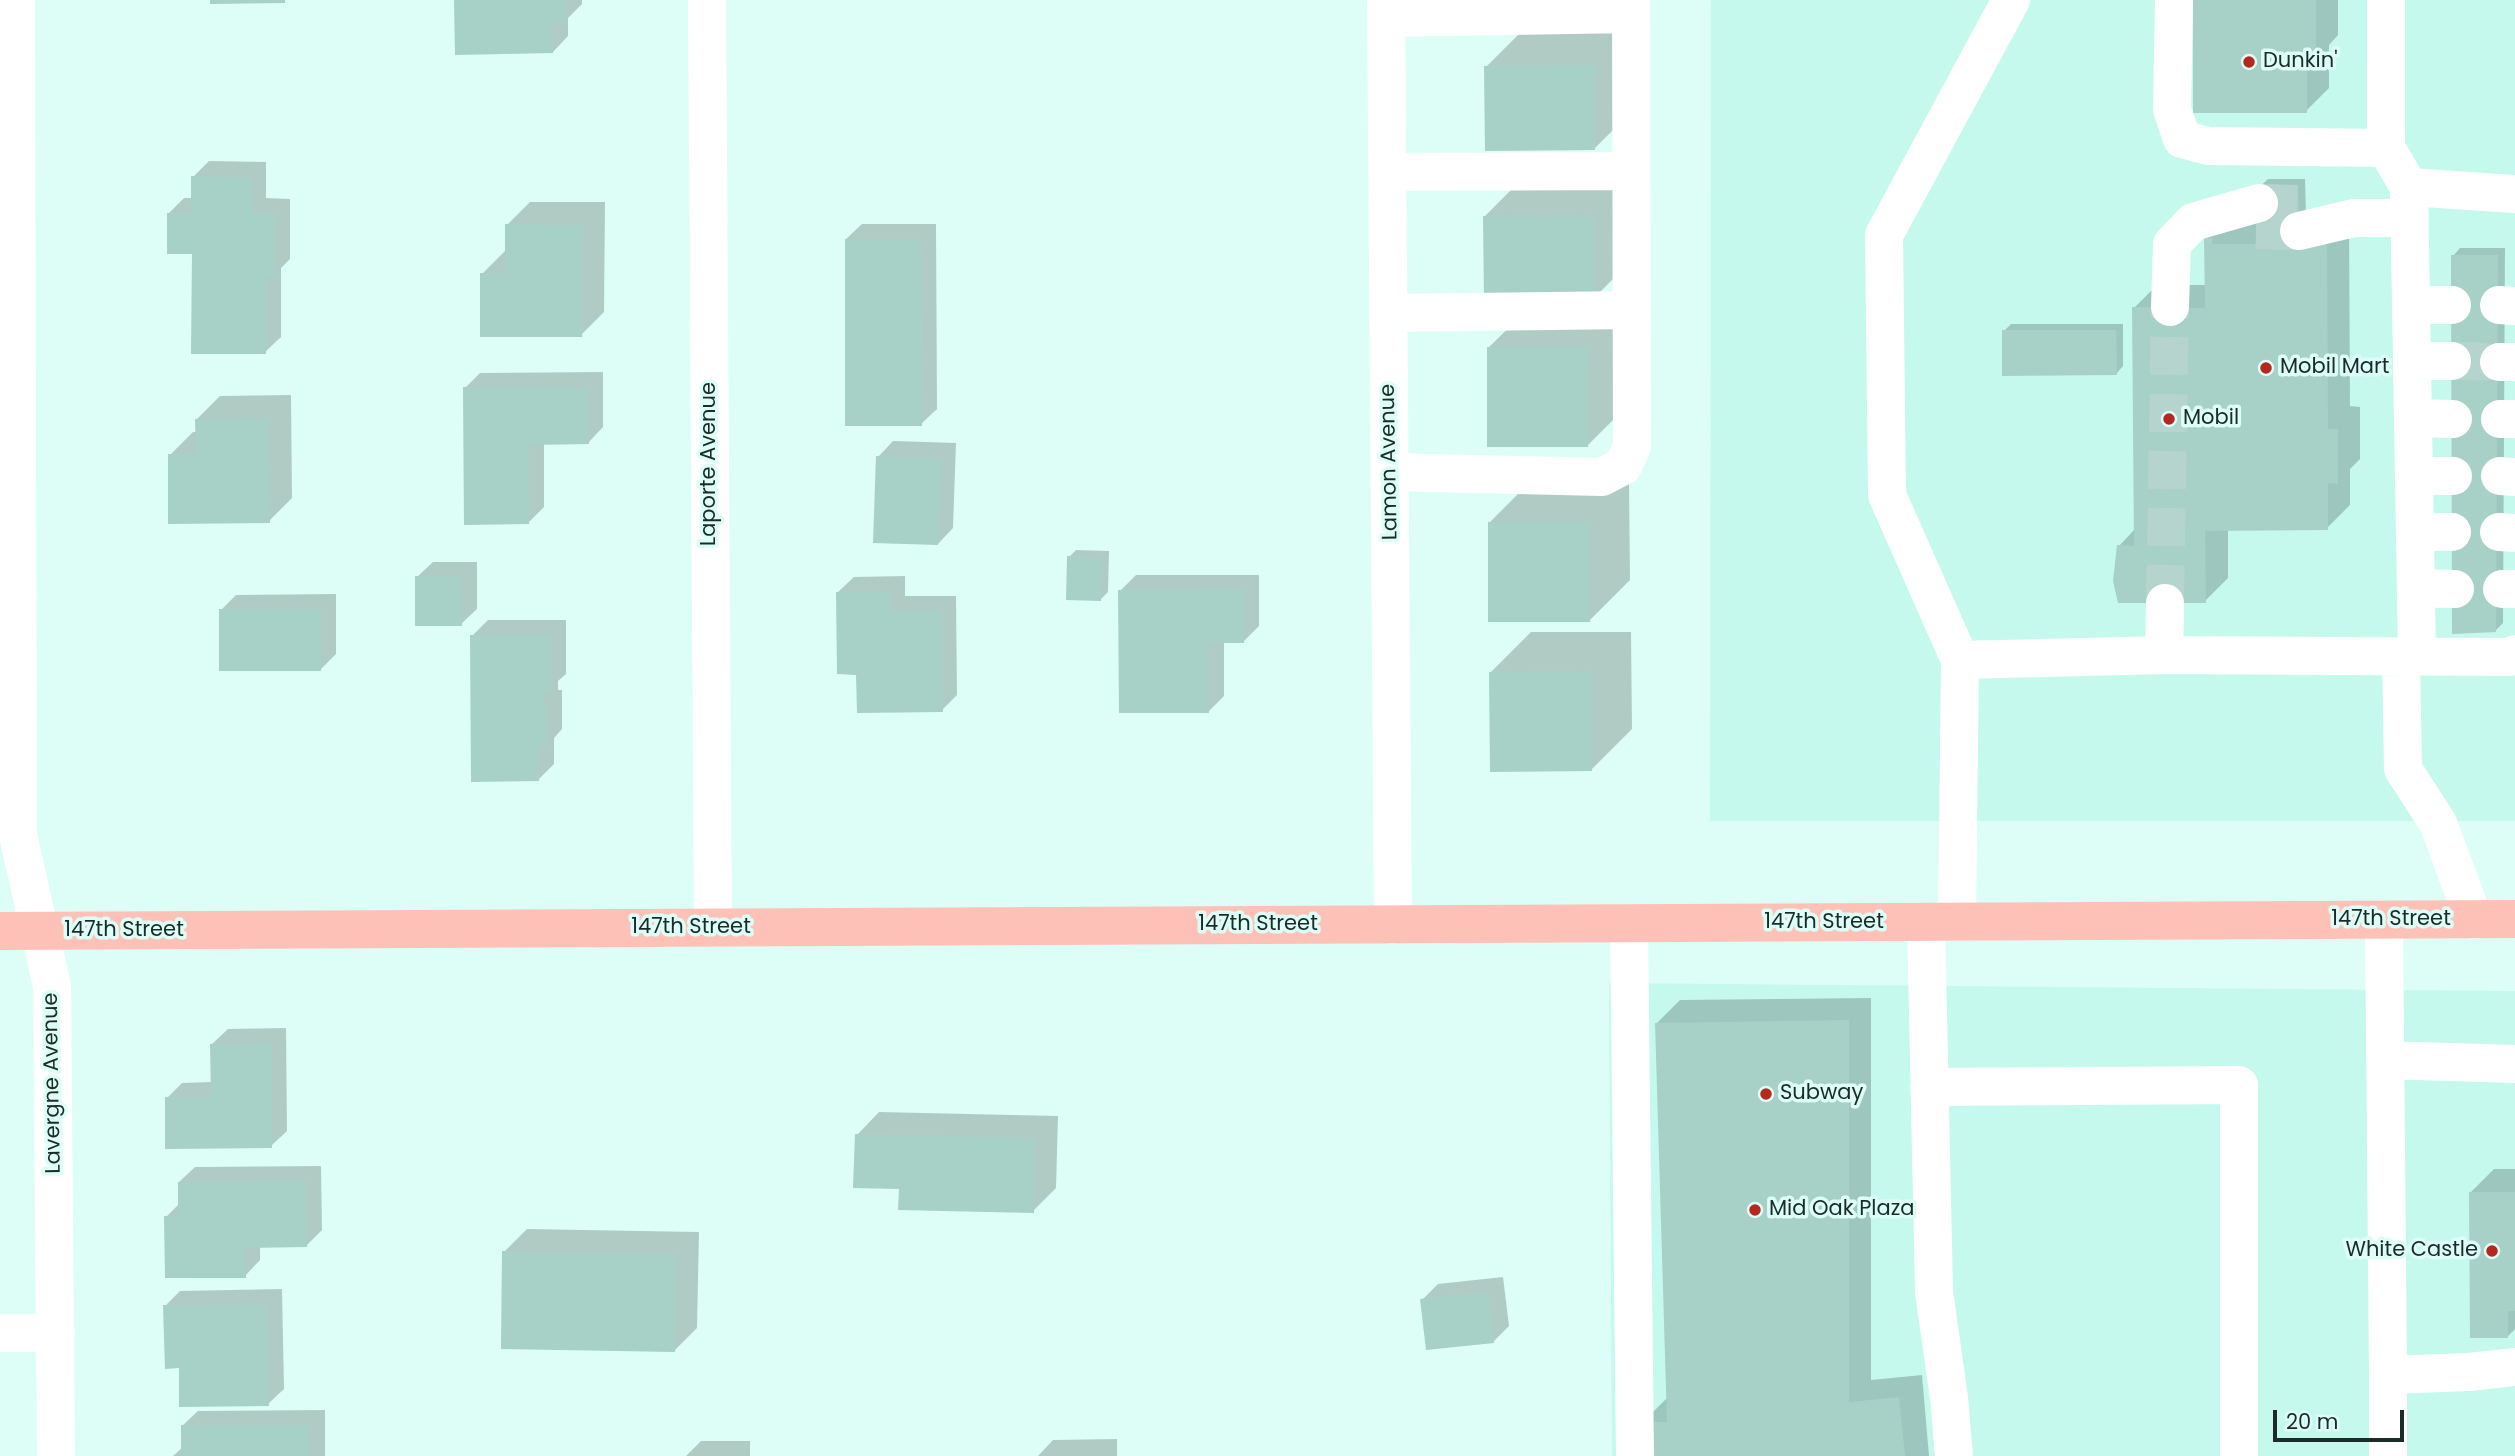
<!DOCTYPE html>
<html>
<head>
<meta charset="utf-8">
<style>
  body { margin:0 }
  #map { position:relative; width:2515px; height:1456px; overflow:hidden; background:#dcfef6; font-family:Poppins,sans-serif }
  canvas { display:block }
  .scale { position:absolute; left:2273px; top:1410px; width:131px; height:32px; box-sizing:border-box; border:4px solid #1b2b27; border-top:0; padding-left:9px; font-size:21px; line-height:24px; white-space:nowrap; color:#1b2b27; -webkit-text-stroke:5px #dcfef6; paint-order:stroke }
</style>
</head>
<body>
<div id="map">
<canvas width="2515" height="1456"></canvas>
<div class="scale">20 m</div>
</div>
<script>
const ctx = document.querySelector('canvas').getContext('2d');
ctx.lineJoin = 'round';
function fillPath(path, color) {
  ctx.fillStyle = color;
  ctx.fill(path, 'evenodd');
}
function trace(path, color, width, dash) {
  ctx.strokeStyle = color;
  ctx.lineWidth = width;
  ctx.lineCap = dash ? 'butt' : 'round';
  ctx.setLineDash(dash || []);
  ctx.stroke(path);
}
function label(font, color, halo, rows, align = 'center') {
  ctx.font = font + ' Poppins,sans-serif';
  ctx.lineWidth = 7;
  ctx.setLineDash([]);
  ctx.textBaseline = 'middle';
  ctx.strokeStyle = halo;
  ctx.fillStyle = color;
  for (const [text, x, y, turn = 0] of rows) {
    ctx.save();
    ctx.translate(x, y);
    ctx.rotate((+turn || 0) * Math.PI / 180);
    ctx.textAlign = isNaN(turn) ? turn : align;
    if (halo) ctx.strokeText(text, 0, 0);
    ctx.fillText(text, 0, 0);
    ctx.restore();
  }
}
const built = new Path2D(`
  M1711,0H2515V821H1710Z
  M1609,983L2515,991V1456H1612Z`);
const shadow = new Path2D(`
  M456,0H582V4L568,18V36L553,52Z
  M2194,0H2338V35L2329,45V88L2306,111Z
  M1634,26L1635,108L1595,148L1486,67L1526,27Z
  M209,161L266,162V198L290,199V259L281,268V337L265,352L168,214L184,198H193V177Z
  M1525,176H1633L1634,258L1594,298L1485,216Z
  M2268,179H2305L2306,215L2349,213L2350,406L2360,407V459L2350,469V505L2327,528L2228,529V578L2205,601L2119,546L2135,529L2134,308L2157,285H2206V238Z
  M530,202H605L604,312L581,335L482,274L505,251L507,225Z
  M862,224H936L937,409L921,424L846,239Z
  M2460,248H2505L2503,623L2496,630L2453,256Z
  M1628,307V405L1588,445L1488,348L1529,308Z
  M2011,324H2123V366L2116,374L2004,331Z
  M603,372V427L588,443H544V507L528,523L465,388L480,373Z
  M291,395L292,498L269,521L170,455L193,432H197V419L220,396Z
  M893,441L956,443L953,528L938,544L878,457Z
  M1629,482L1630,580L1590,620L1489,523L1529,483Z
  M1076,550L1109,551L1108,592L1100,600L1069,557Z
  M433,562H477V609L461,624L417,577Z
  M1136,575H1259V626L1243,642H1224V696L1209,711L1120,591Z
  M905,576V596H956L957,695L942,710L858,673L838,592L854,577Z
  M336,594V654L321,669L221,610L236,595Z
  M488,620H566V674L558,681V690H562V729L554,738V764L538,780L472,636Z
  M1531,632H1631L1632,729L1591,770L1491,672Z
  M1871,998V1380L1922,1375L1929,1456H1644L1643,1422L1666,1399L1668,1400L1657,1023L1680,1000Z
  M286,1028L287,1131L271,1146L167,1098L182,1083L212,1082V1044L228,1029Z
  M879,1112L1058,1116L1056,1188L1033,1211L901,1187L857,1135Z
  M321,1166L322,1230L306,1246H260V1260L245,1276L166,1217L179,1204V1182L195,1167Z
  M2494,1169H2515V1329L2507,1337L2471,1192Z
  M527,1229L699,1232L697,1328L674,1351L504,1252Z
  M1503,1277L1509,1326L1493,1342L1422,1300L1438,1284Z
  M282,1289L284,1389L268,1404L181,1367L165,1306L180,1291Z
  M325,1410V1456H173L183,1447L182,1426L198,1411Z
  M1117,1439V1456H1038L1053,1440Z
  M701,1441H750V1456H686Z`);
const building = new Path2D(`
  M210,0H285V3L210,4Z
  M454,0H567V21L553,22V53L455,55Z
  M2193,0H2316V60H2307V113H2193Z
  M1595,65V150L1485,151L1484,66Z
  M191,176L252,177V213H275V276L266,277V354H191L192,254H167V213H191Z
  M2298,185L2300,237L2327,235L2328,429H2338V484L2328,483V530L2205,531L2206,603H2118L2113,581L2117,545L2134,546L2132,307L2205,308L2204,238H2213L2212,244H2261L2259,186Z
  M1594,215L1595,300L1484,301L1483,216Z
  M505,224L583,225L582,337H480V273H505Z
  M845,239H921L922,426H845Z
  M2451,255H2498L2496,632L2452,634Z
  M2002,330H2116L2117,375L2002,376Z
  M1487,347H1589L1588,447H1487Z
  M463,387H588L589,444L529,445V524L464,525Z
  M269,418L270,523L168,524V454H196L195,419Z
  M876,456L942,458L938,545L873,543Z
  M1488,522H1590V622H1488Z
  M1067,556L1102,558L1101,601L1066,600Z
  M415,576H462V626H415Z
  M1244,589V643H1209V713H1119L1118,590Z
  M890,591V611L942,610L943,712L857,713L856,675L837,674L836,592Z
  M219,609H321V671H219Z
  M470,635H551V691H543L544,705H547V747L539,746V781L471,782Z
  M1592,671V771L1490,772L1489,672Z
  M1849,1020V1402L1899,1397L1905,1456H1642L1641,1422H1667L1655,1023Z
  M272,1043V1148L165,1149V1097H211L210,1044Z
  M855,1134L1035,1138L1034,1213L898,1210L899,1189L853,1188Z
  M306,1181L307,1247L245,1248L246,1278H165L164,1216H178V1182Z
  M2469,1192H2515V1311H2508V1338H2470Z
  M502,1251L676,1254L675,1352L501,1349Z
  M1488,1292L1494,1343L1426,1350L1420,1299Z
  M267,1304L269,1406L179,1407V1368L165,1369L163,1305Z
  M181,1425H310V1456H181Z`);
const minorTunnel = new Path2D(`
  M2259,203L2301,204
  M2256,230L2299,231
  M2452,361L2499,362
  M2165,603L2170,307`);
const minor = new Path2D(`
  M16,0L18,835L52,986L56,1456
  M707,0L713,927
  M1386,0L1393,925
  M2174,0L2172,109L2182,139L2208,146L2386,148
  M2386,0V148L2409,187L2417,656
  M1386,18L1631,14
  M1387,172L1631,171
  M2409,187L2515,194
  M2299,231L2354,218H2410
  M2411,305H2452
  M2499,305L2515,306
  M2170,307L2172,244L2193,222L2259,203
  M1388,313L1631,310
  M2412,361H2452
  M2499,362H2515
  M2413,418L2453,419
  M2500,419H2515
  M1390,472L1602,477L1623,466L1632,446L1631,0
  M2414,476H2453
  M2500,476L2515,477
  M2415,532H2452
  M2499,532L2515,533
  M2416,588L2455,589
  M2502,589H2515
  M2164,655L2165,603
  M2401,656L2403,769L2438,823L2474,920
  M1960,660L2164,655L2510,657L2515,654
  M2384,920L2388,1375L2469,1372L2515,1367
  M1926,922L1934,1292L1949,1398L1954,1456
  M1957,922L1960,660L1887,495L1884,235L2011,0
  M1629,924L1635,1456
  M2385,1060L2515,1064
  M1929,1087L2239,1085V1456
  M0,1333H56
  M2388,1456V1375`);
const major = new Path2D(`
  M0,931L2515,919`);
const markers = [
  [2249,62,7,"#b5271f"],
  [2266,368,7,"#b5271f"],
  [2169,419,7,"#b5271f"],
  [1766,1094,7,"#b5271f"],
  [1755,1210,7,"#b5271f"],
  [2492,1251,7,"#b5271f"]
];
const poiNames = [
  ["Dunkin'",2263,62],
  ["Mobil Mart",2280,368],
  ["Mobil",2183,419],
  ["Subway",1780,1094],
  ["Mid Oak Plaza",1769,1210],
  ["White Castle",2478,1251,"right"]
];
const streetNames = [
  ["Lamon Avenue",1390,462,-91],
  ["Laporte Avenue",710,464,-90],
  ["147th Street",2391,920],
  ["147th Street",1824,923],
  ["147th Street",1258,925],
  ["147th Street",691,928],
  ["147th Street",124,931],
  ["Lavergne Avenue",53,1083,-91]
];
fillPath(built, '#c5f9ee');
fillPath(shadow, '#0003');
fillPath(building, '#a7d0c7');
trace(minorTunnel, '#b5d4cd', 38, [38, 19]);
trace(minor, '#fff', 38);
trace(major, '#fdc1b8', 38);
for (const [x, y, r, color] of markers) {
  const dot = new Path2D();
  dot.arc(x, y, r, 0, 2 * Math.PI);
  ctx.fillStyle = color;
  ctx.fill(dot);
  trace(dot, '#dcfef6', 2.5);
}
label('21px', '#1b2b27', '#dcfef6', poiNames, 'left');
label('21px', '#1b2b27', '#dcfef6', streetNames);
</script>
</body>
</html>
